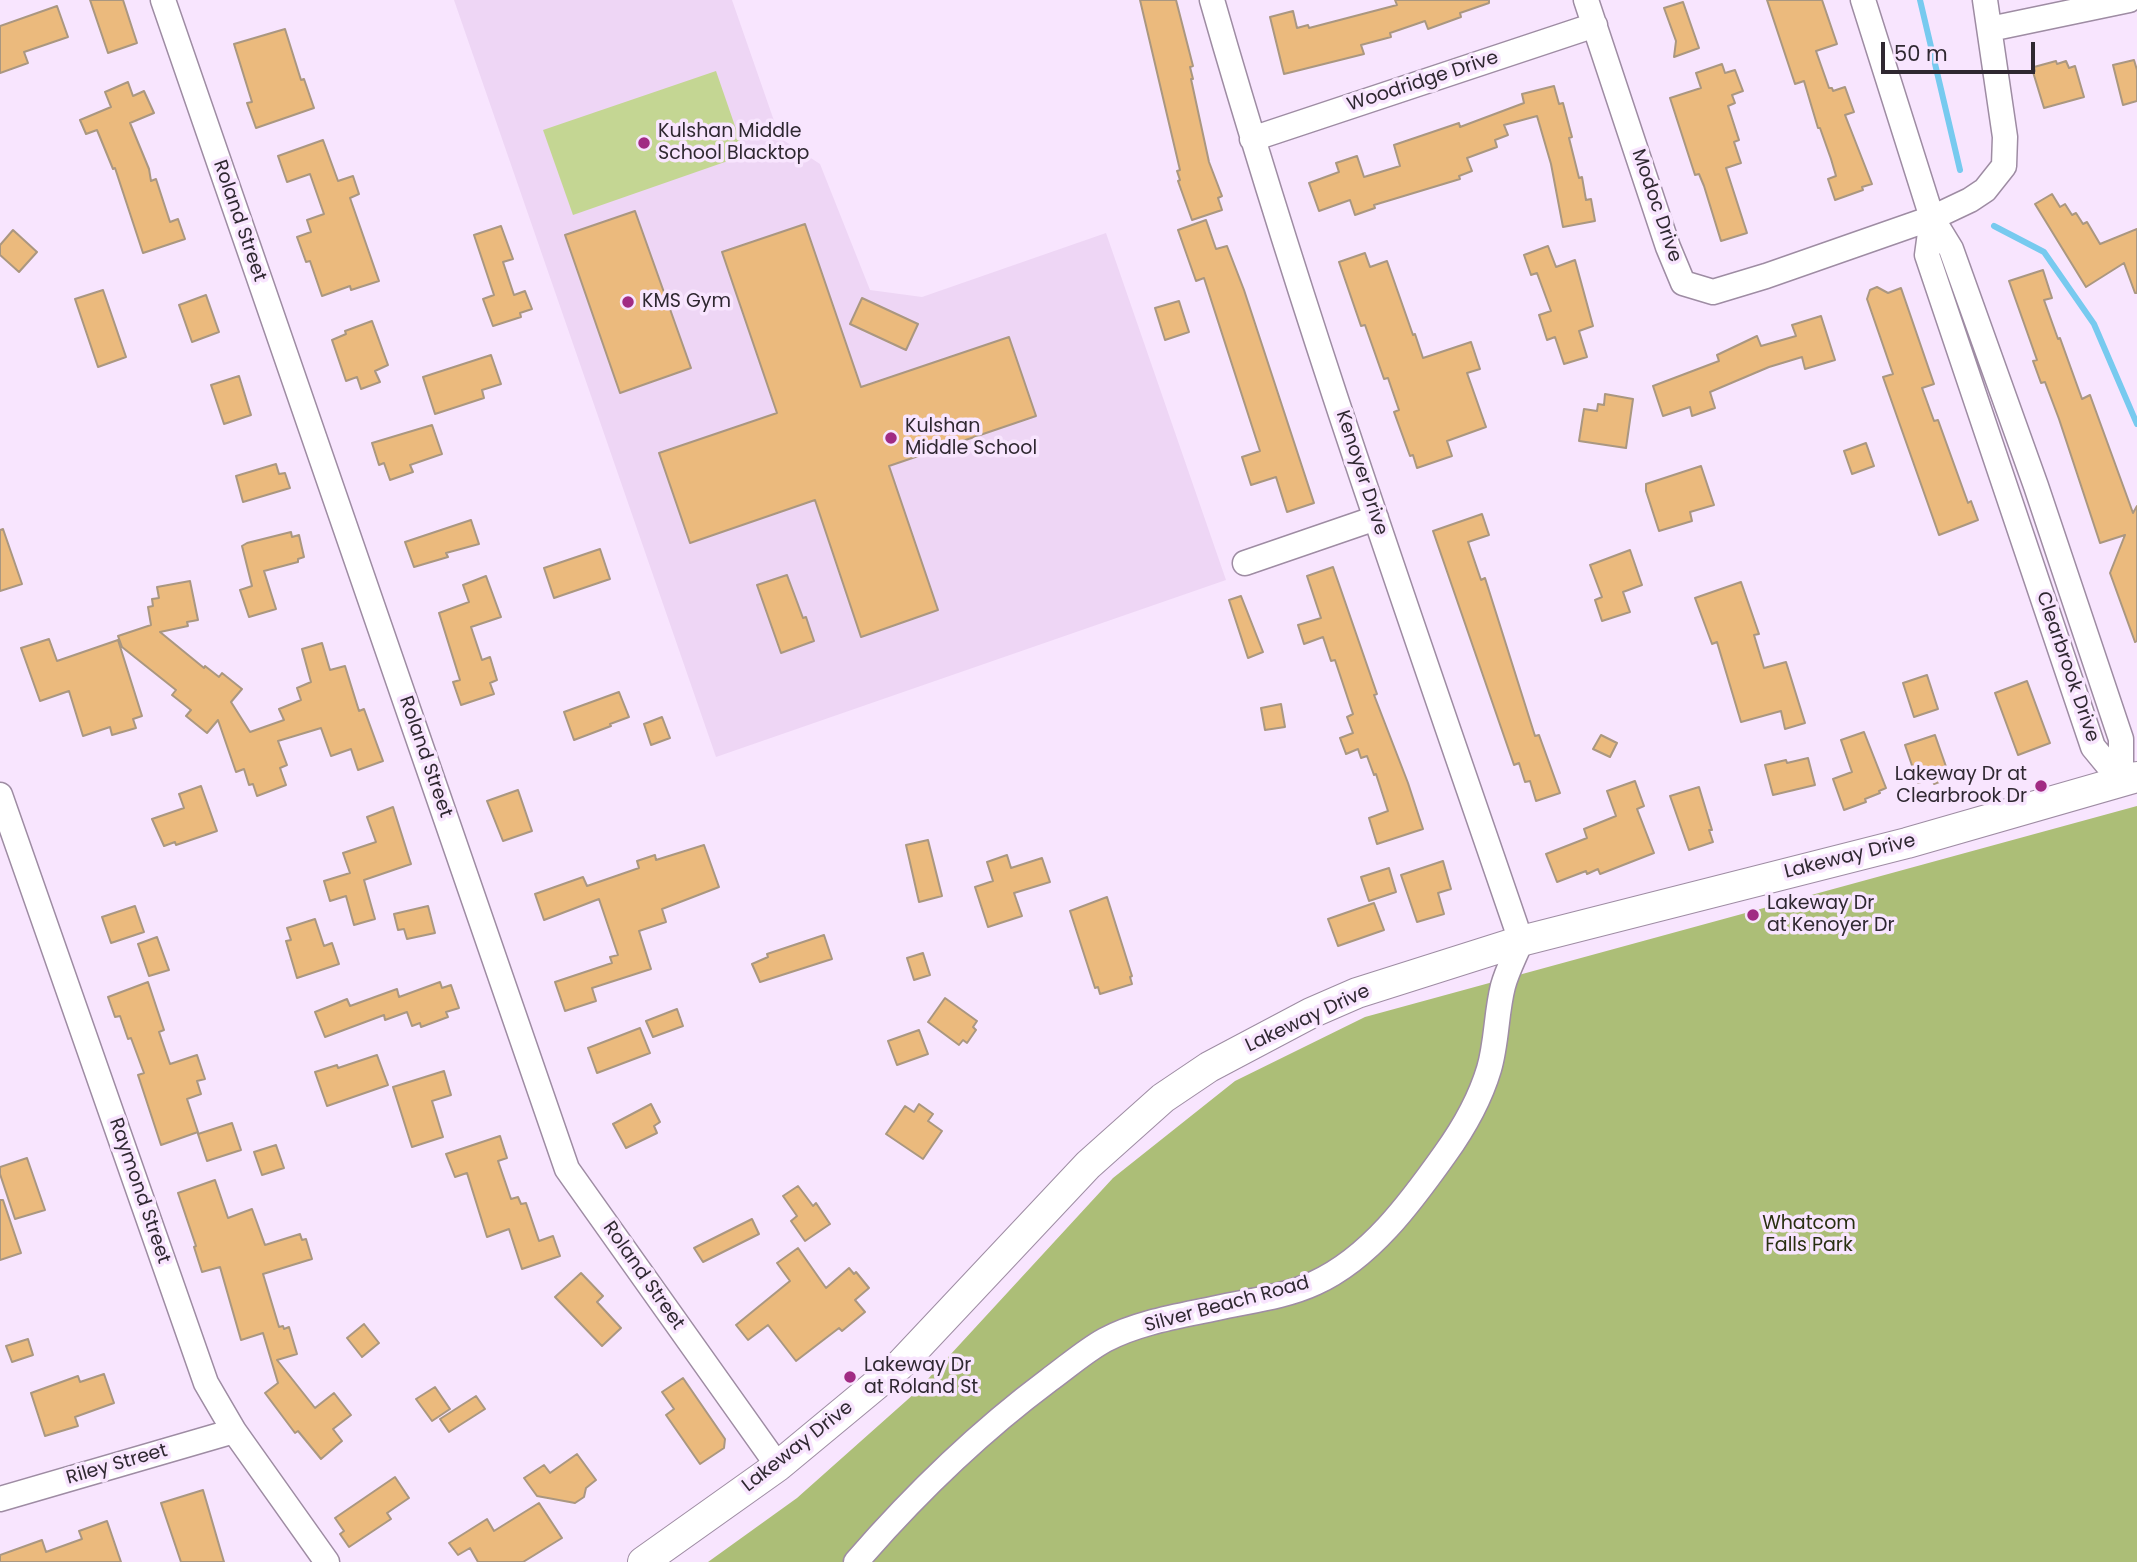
<!DOCTYPE html>
<html>
<head>
<meta charset="utf-8">
<style>
  body { margin:0 }
  #map { position:relative; width:2137px; height:1562px; overflow:hidden; background:#f8e5fe; font-family:Poppins,sans-serif }
  canvas { display:block }
  .scale { position:absolute; left:1881px; top:42px; width:154px; height:32px; box-sizing:border-box; border:4px solid #2f2831; border-top:0; padding-left:9px; font-size:21px; line-height:24px; white-space:nowrap; color:#2f2831; -webkit-text-stroke:5px #f8e5fe; paint-order:stroke }
</style>
</head>
<body>
<div id="map">
<canvas width="2137" height="1562"></canvas>
<div class="scale">50 m</div>
</div>
<script>
const ctx = document.querySelector('canvas').getContext('2d');
ctx.lineJoin = 'round';
function fillPath(path, color) {
  ctx.fillStyle = color;
  ctx.fill(path, 'evenodd');
}
function trace(path, color, width, dash) {
  ctx.strokeStyle = color;
  ctx.lineWidth = width;
  ctx.lineCap = dash ? 'butt' : 'round';
  ctx.setLineDash(dash || []);
  ctx.stroke(path);
}
function label(font, color, halo, rows, align = 'center') {
  ctx.font = font + ' Poppins,sans-serif';
  ctx.lineWidth = 7;
  ctx.setLineDash([]);
  ctx.textBaseline = 'middle';
  ctx.strokeStyle = halo;
  ctx.fillStyle = color;
  for (const [text, x, y, turn = 0] of rows) {
    ctx.save();
    ctx.translate(x, y);
    ctx.rotate((+turn || 0) * Math.PI / 180);
    ctx.textAlign = isNaN(turn) ? turn : align;
    if (halo) ctx.strokeText(text, 0, 0);
    ctx.fillText(text, 0, 0);
    ctx.restore();
  }
}
const built = new Path2D(`
  M454,0H732L780,138L820,164L870,290L922,297L1106,233L1226,580L716,757Z`);
const green = new Path2D(`
  M716,71L745,155L573,215L543,130Z`);
const forest = new Path2D(`
  M2137,806V1562H708L797,1498L915,1393L1113,1178L1235,1081L1365,1017Z`);
const stream = new Path2D(`
  M1920,0L1960,170
  M1994,226L2044,252L2094,324L2137,424`);
const building = new Path2D(`
  M90,0H123L137,43L108,53Z
  M1140,0H1176L1193,66L1190,67L1193,79H1191L1209,162L1222,196L1218,198L1222,210L1192,220L1178,181L1180,180L1177,171L1180,170Z
  M1395,0H1489V3L1460,13L1461,17L1428,29L1425,21L1390,33L1391,37L1361,45L1364,54L1284,74L1270,17L1293,11L1297,28L1308,25L1309,28L1397,5Z
  M1767,0H1822L1837,44L1816,51L1829,88H1832L1833,91L1845,87L1854,112L1845,115L1872,184L1862,187L1863,190L1835,200L1828,179L1836,176L1831,159L1820,128H1818L1804,81L1795,84Z
  M1683,2L1699,48L1674,57L1676,41L1664,8Z
  M57,6L68,37L24,52L28,63L0,73V26Z
  M285,29L301,80L304,79L314,108L256,128L247,103L252,102L234,44Z
  M2134,60L2137,70V101L2123,105L2113,65Z
  M2056,61L2057,64L2066,61L2069,68L2075,66L2084,97L2044,108L2033,72L2035,71L2034,67Z
  M1722,64L1725,73L1735,70L1743,91L1732,95L1735,103L1728,106L1739,140L1734,142L1741,163L1726,168L1747,233L1721,241L1704,186L1699,174L1695,175L1670,98L1701,88L1696,73Z
  M128,82L133,96L144,91L154,113L130,123L149,169L151,181L156,179L170,222L178,219L185,239L143,253L115,168L113,169L97,130L86,134L80,120L111,107L105,92Z
  M1554,86L1559,104L1563,103L1572,137L1569,138L1579,178L1582,177L1586,200L1591,199L1595,221L1563,227L1551,164L1537,116L1504,125L1508,135L1495,140L1497,147L1467,158L1472,171L1459,176L1460,179L1374,205L1375,208L1355,215L1350,200L1319,211L1309,183L1339,172L1336,163L1357,156L1364,177L1400,166L1394,145L1459,123L1460,127L1524,103L1522,94Z
  M323,140L338,181L353,176L359,194L350,198L379,281L351,290L350,286L322,296L310,261L306,262L297,237L311,232L307,220L324,214L310,174L287,182L278,156Z
  M2052,194L2060,207L2065,204L2072,215L2076,213L2083,224L2087,222L2100,244L2137,229V293H2135L2124,263L2086,287L2035,204Z
  M635,211L691,368L620,393L565,235Z
  M1206,220L1216,249L1227,246L1244,290L1314,503L1287,512L1276,477L1251,485L1242,457L1260,451L1204,278L1196,281L1178,230Z
  M805,224L861,387L1009,337L1036,416L889,466L938,610L861,637L815,500L690,543L659,453L777,413L722,252Z
  M501,226L513,259L503,262L514,295L525,291L532,309L520,313L521,317L493,326L483,299L494,295L474,235Z
  M13,230L37,252L19,272L0,255V245Z
  M1548,246L1556,267L1575,260L1593,326L1579,331L1587,357L1564,364L1555,337L1547,340L1539,315L1551,311L1537,273L1531,275L1524,255Z
  M1365,253L1370,267L1387,261L1413,335L1415,334L1423,358L1471,342L1480,369L1467,373L1486,427L1447,441L1452,456L1417,468L1413,455L1410,456L1394,412L1399,410L1388,378L1384,379L1365,325L1361,326L1339,262Z
  M2043,270L2052,298L2044,300L2058,339L2060,338L2082,399L2090,395L2133,513L2137,506V641L2135,642L2110,573L2125,535L2100,543L2059,419L2045,382L2041,383L2033,361L2037,360L2009,281Z
  M1877,287L1888,293L1901,288L1934,384L1922,388L1934,421L1938,420L1968,503L1971,501L1978,520L1939,535L1883,377L1893,374L1867,299L1870,290Z
  M103,290L126,357L98,367L75,299Z
  M206,295L219,332L192,342L179,305Z
  M862,298L918,324L906,350L850,324Z
  M1179,301L1189,332L1165,340L1155,308Z
  M1821,316L1835,360L1805,369L1802,357L1769,367L1710,392L1715,408L1692,416L1690,407L1663,416L1653,386L1719,361L1717,355L1757,336L1761,346L1796,336L1792,325Z
  M372,321L388,365L375,371L380,382L361,389L357,377L346,381L332,340L346,334L345,331Z
  M491,355L501,384L482,390L484,398L435,414L423,377Z
  M239,376L251,415L224,424L211,385Z
  M1605,394L1633,399L1626,448L1579,441L1584,409L1597,411L1598,404L1604,405Z
  M432,425L442,454L410,465L413,472L390,480L384,463L379,465L372,443Z
  M1866,443L1874,466L1852,474L1844,451Z
  M276,464L279,474L285,473L290,488L243,502L236,476Z
  M1701,466L1714,505L1690,512L1692,521L1659,531L1646,491V484Z
  M1482,514L1489,535L1468,542L1481,580L1485,578L1535,736L1539,735L1560,793L1536,801L1530,781L1525,782L1519,763L1514,765L1433,531Z
  M471,520L479,544L446,553L448,557L414,567L405,542Z
  M3,529L22,584L0,591V530Z
  M291,532L292,537L299,535L304,557L298,559V562L264,571L276,609L249,617L240,590L252,586L242,546L247,543Z
  M600,549L610,579L554,598L544,568Z
  M1630,550L1642,585L1623,592L1630,612L1602,621L1595,600L1602,597L1590,565Z
  M1333,567L1377,694L1374,695L1408,783L1423,829L1377,844L1369,818L1388,811L1376,774L1374,775L1367,756L1361,758L1358,749L1346,754L1340,738L1353,733L1347,717L1353,714L1335,660L1331,661L1323,637L1304,644L1298,625L1321,618L1307,576Z
  M787,575L803,618L806,617L814,641L781,653L757,585Z
  M486,576L501,617L471,627L482,660L490,657L497,680L490,683L494,694L461,705L453,682L460,680L439,613L469,602L463,585Z
  M190,581L198,620L187,622L188,626L160,632L204,668L205,666L219,677L222,673L242,689L231,702L250,732L284,720L279,709L301,700L297,688L311,682L302,649L322,643L330,670L345,666L359,711L364,709L383,761L358,770L351,749L331,756L321,728L278,741L287,765L280,768L286,785L257,796L253,784L249,785L244,769L236,772L218,720L207,733L186,716L191,710L172,695L176,690L122,647L118,636L151,625L148,607L153,606L152,599L159,598L157,587Z
  M1741,582L1759,634L1754,635L1764,668L1786,662L1805,723L1785,729L1781,711L1741,722L1717,642L1712,644L1695,598Z
  M1241,596L1263,652L1248,658L1229,600Z
  M49,639L57,661L118,640L142,716L133,719L136,728L112,735L110,727L83,736L69,691L40,701L21,648Z
  M1927,675L1938,709L1914,717L1903,683Z
  M2027,681L2050,743L2018,755L1995,693Z
  M619,692L629,717L610,724L611,726L574,740L564,712Z
  M1281,704L1285,727L1265,730L1261,708Z
  M662,717L670,738L651,745L644,724Z
  M1864,732L1886,788L1879,791L1880,793L1865,799L1866,802L1844,810L1833,779L1852,772L1841,740Z
  M1601,735L1617,743L1610,757L1593,749Z
  M1935,735L1950,778L1934,784L1932,778L1918,783L1905,745Z
  M1808,758L1815,785L1773,795L1765,765L1786,760L1787,763Z
  M1635,781L1644,806L1637,809L1654,853L1600,874L1598,869L1587,874L1586,871L1557,882L1546,854L1587,838L1584,829L1616,816L1607,791Z
  M201,786L217,831L176,845L175,842L164,846L152,819L184,808L179,794Z
  M1699,787L1712,830H1709L1713,842L1689,850L1670,796Z
  M518,790L532,831L503,841L487,801Z
  M393,807L411,864L364,880L375,919L354,925L346,896L330,901L324,881L350,873L343,853L376,842L367,817Z
  M928,840L942,896L919,902L906,845Z
  M704,845L719,887L662,909L666,922L639,931L651,969L592,988L596,1001L565,1011L555,982L612,963L610,957L618,955L599,899L544,920L535,894L583,877L587,886L639,868L637,861L655,855L656,860Z
  M1007,855L1011,868L1042,858L1050,882L1014,893L1022,916L988,927L975,887L993,881L987,862Z
  M1443,861L1451,889L1438,893L1444,914L1417,922L1401,875Z
  M1389,868L1396,892L1369,901L1361,877Z
  M1107,897L1132,976L1130,977L1132,984L1100,994L1098,987L1095,988L1070,911Z
  M1374,903L1384,930L1338,946L1328,919Z
  M135,906L144,932L111,943L102,917Z
  M428,906L435,933L407,939L404,929L398,930L394,914Z
  M315,919L324,946L332,943L339,964L297,978L286,941L291,940L287,928Z
  M824,935L832,959L760,982L752,964L768,957L767,954Z
  M157,937L169,970L149,976L138,944Z
  M923,953L930,975L914,980L907,958Z
  M148,982L164,1030L159,1032L170,1064L197,1055L205,1079L197,1081L201,1094L187,1099L198,1132L161,1145L138,1075L144,1073L131,1038L128,1039L120,1016L115,1017L108,997Z
  M440,982L442,988L451,985L459,1008L446,1012L448,1017L421,1027L420,1023L412,1026L407,1012L385,1020L384,1015L325,1037L315,1012L347,999L350,1006L397,989L399,997Z
  M945,998L977,1021L973,1027L976,1030L967,1043L963,1040L959,1045L928,1022Z
  M677,1009L683,1026L653,1037L646,1021Z
  M640,1028L650,1053L597,1073L588,1048Z
  M919,1030L928,1054L897,1065L888,1041Z
  M377,1055L388,1085L327,1106L315,1072L337,1065L338,1068Z
  M444,1071L451,1095L432,1101L443,1137L412,1147L393,1087Z
  M651,1104L660,1122L654,1126L657,1133L626,1148L613,1124Z
  M919,1104L933,1114L928,1121L942,1131L923,1159L886,1134L905,1106L914,1112Z
  M232,1123L241,1150L207,1161L198,1134Z
  M500,1136L507,1158L498,1161L511,1199L518,1197L521,1204L526,1203L539,1241L553,1236L560,1256L522,1269L509,1229L487,1237L467,1173L455,1177L446,1154Z
  M276,1145L284,1168L262,1175L254,1152Z
  M27,1158L45,1210L15,1219L0,1174V1167Z
  M215,1180L228,1218L252,1209L265,1245L300,1234L302,1240L306,1239L312,1259L263,1274L279,1327L283,1326L284,1329L289,1327L297,1354L277,1360L315,1408L334,1393L351,1415L333,1429L342,1441L321,1459L298,1431L295,1433L265,1393L278,1383L263,1333L241,1340L220,1267L202,1272L194,1247L196,1246L178,1193Z
  M798,1186L813,1206L816,1203L830,1224L805,1241L791,1221L797,1216L783,1196Z
  M0,1200H3L21,1253L0,1260Z
  M752,1219L759,1234L703,1262L694,1248Z
  M798,1248L826,1288L849,1268L854,1274L856,1272L869,1288L855,1300L865,1312L842,1331L839,1328L796,1361L768,1325L748,1340L736,1325L790,1281L777,1263Z
  M581,1273L603,1296L597,1302L621,1328L602,1346L555,1297Z
  M364,1324L379,1343L362,1357L347,1338Z
  M28,1339L33,1355L12,1362L6,1346Z
  M104,1374L114,1403L75,1417L78,1426L45,1436L31,1393L78,1376L80,1382Z
  M683,1378L725,1439L724,1448L700,1464L666,1415L674,1409L662,1392Z
  M435,1387L450,1409L432,1421L416,1399Z
  M476,1396L485,1409L449,1432L440,1419Z
  M577,1454L596,1480L586,1488L584,1497L575,1503L537,1496L524,1478L544,1465L550,1473Z
  M395,1477L409,1498L387,1513L391,1519L349,1547L340,1534L344,1531L335,1518Z
  M203,1490L224,1562H181L161,1503Z
  M539,1503L562,1538L523,1562H478L470,1548L458,1555L449,1543L487,1519L494,1531Z
  M107,1521L121,1562H0V1555L42,1540L46,1552L82,1539L79,1531Z`);
const minor = new Path2D(`
  M163,0L567,1169L778,1466
  M1586,0L1668,247L1683,283L1713,292L1766,276L1932,218L1970,200L1985,190L2004,166L2005,137L1985,0
  M1863,0L1932,218L1951,249L2036,486L2121,739V781
  M1990,29L2129,0
  M1252,139L1595,25
  M1932,218L1927,255L2093,747L2121,781
  M1245,563L1376,518
  M0,795L206,1383L234,1431L327,1562
  M0,1499L234,1431
  M856,1562C914,1495 978,1433 1049,1380C1067,1367 1085,1351 1105,1340C1139,1322 1180,1316 1217,1308C1249,1301 1285,1297 1315,1283C1370,1258 1411,1202 1445,1154C1463,1129 1480,1099 1489,1069C1497,1042 1496,1013 1503,986C1507,971 1515,956 1521,941C1414,629 1303,318 1212,0`);
const major = new Path2D(`
  M643,1562L778,1466L901,1364L1088,1165L1163,1098L1209,1067L1311,1013L1357,993L1521,941L1907,843L2137,777`);
const markers = [
  [644,143,7,"#a12b83"],
  [628,302,7,"#a12b83"],
  [891,438,7,"#a12b83"],
  [2041,786,7,"#a12b83"],
  [1753,915,7,"#a12b83"],
  [850,1377,7,"#a12b83"]
];
const streetNames = [
  ["Woodridge Drive",1423,82,-18],
  ["Modoc Drive",1656,206,71],
  ["Roland Street",239,221,71],
  ["Kenoyer Drive",1361,473,72],
  ["Clearbrook Drive",2067,667,71],
  ["Roland Street",425,757,71],
  ["Lakeway Drive",1850,857,-14],
  ["Lakeway Drive",1308,1019,-25],
  ["Raymond Street",139,1191,71],
  ["Roland Street",643,1276,55],
  ["Silver Beach Road",1227,1305,-15],
  ["Lakeway Drive",798,1447,-38],
  ["Riley Street",117,1465,-16]
];
const poiNames = [
  ["Kulshan Middle",658,132],
  ["School Blacktop",658,154],
  ["KMS Gym",642,302],
  ["Kulshan",905,427],
  ["Middle School",905,449],
  ["Lakeway Dr at",2027,775,"right"],
  ["Clearbrook Dr",2027,797,"right"],
  ["Lakeway Dr",1767,904],
  ["at Kenoyer Dr",1767,926],
  ["Lakeway Dr",864,1366],
  ["at Roland St",864,1388]
];
const parkNames = [
  ["Whatcom",1809,1224],
  ["Falls Park",1809,1246]
];
fillPath(built, '#eed6f5');
fillPath(green, '#c4d693');
fillPath(forest, '#acbe77');
trace(stream, '#77caef', 6);
fillPath(building, '#ebba7d');
trace(building, '#aa9780', 2);
trace(minor, '#9e8ca3', 27);
trace(major, '#9e8ca3', 32);
trace(minor, '#fff', 24);
trace(major, '#fff', 30);
for (const [x, y, r, color] of markers) {
  const dot = new Path2D();
  dot.arc(x, y, r, 0, 2 * Math.PI);
  ctx.fillStyle = color;
  ctx.fill(dot);
  trace(dot, '#f8e5fe', 2.5);
}
label('19px', '#2f2831', '#f8e5fe', streetNames);
label('19px', '#2f2831', '#f8e5fe', poiNames, 'left');
label('19px', '#282f10', '#f8e5fe', parkNames);
</script>
</body>
</html>
